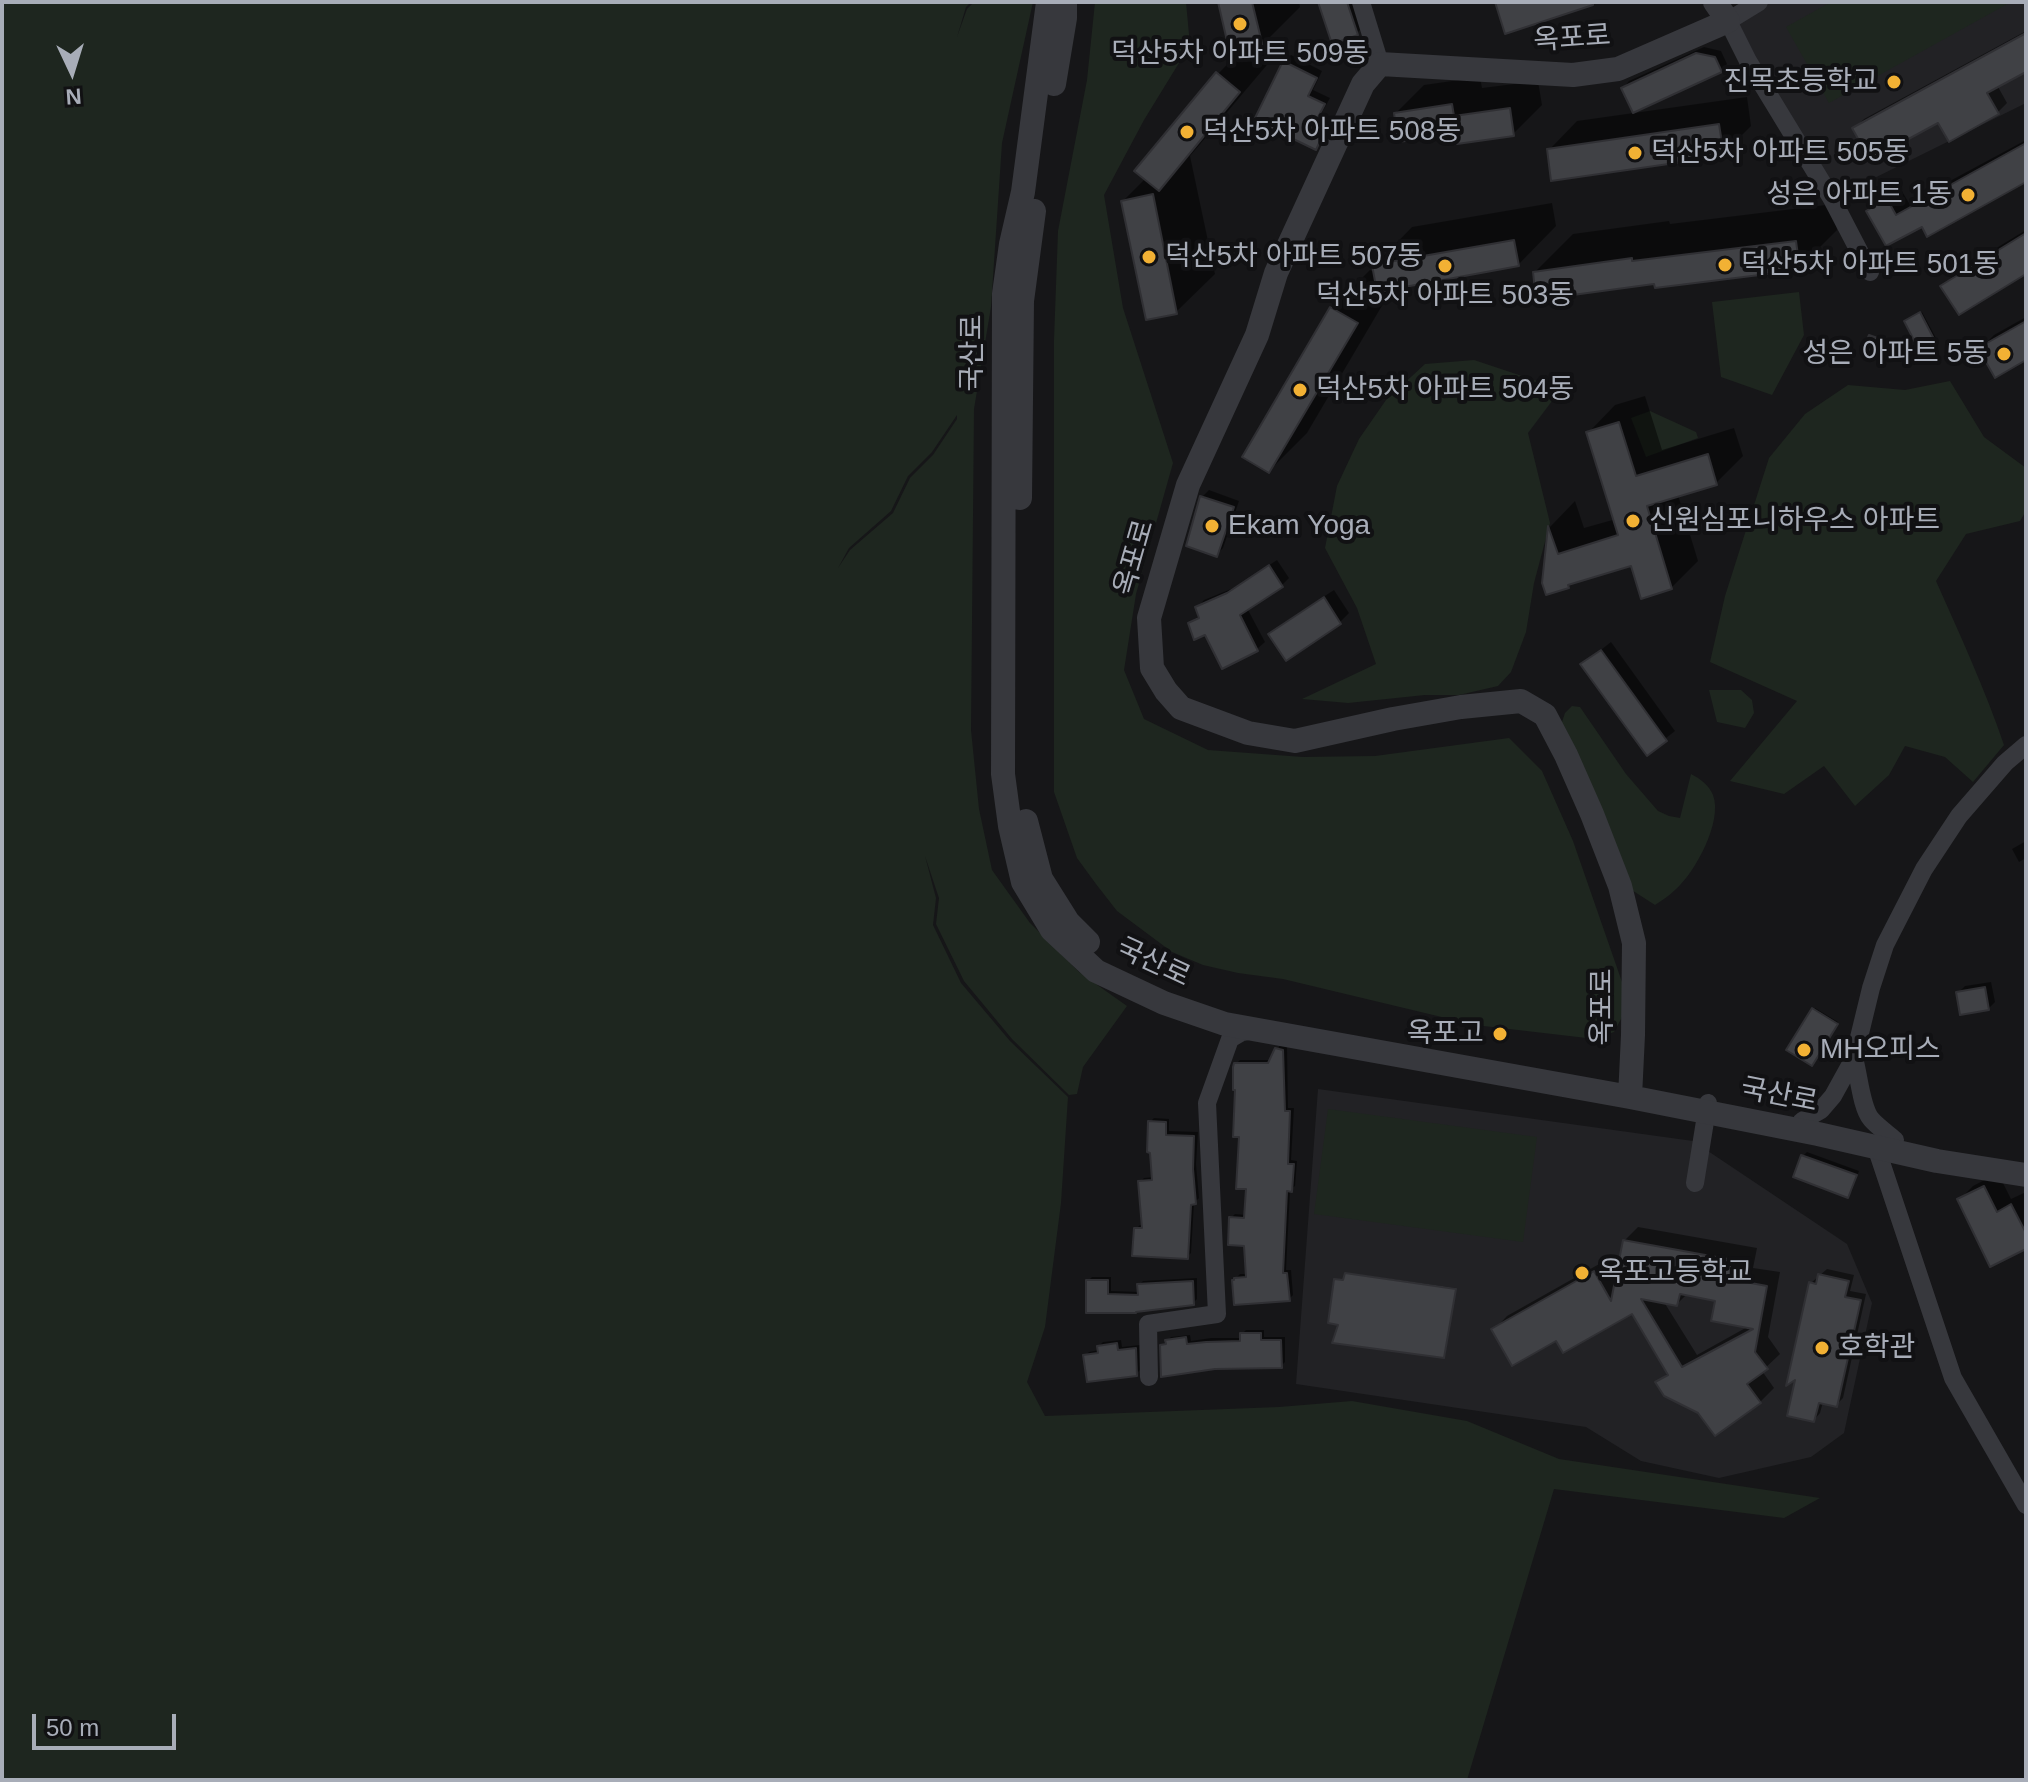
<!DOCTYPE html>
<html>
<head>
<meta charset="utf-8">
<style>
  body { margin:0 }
  #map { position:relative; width:2028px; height:1782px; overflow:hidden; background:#161618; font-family:Helvetica,sans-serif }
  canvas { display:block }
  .frame { position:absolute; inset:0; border:4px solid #a8adb8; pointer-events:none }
  .north { position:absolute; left:32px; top:32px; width:80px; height:80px; -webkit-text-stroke:6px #111113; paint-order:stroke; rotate:176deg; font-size:22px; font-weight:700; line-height:32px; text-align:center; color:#a8adb8 }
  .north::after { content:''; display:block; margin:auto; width:28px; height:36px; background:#a8adb8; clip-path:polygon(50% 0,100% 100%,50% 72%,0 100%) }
  .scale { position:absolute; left:32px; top:1714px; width:144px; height:36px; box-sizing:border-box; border:4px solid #a8adb8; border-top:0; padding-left:10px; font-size:24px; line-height:28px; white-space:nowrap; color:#a8adb8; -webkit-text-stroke:6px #111113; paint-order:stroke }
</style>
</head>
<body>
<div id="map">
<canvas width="2028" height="1782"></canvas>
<div class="frame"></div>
<div class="north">N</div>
<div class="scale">50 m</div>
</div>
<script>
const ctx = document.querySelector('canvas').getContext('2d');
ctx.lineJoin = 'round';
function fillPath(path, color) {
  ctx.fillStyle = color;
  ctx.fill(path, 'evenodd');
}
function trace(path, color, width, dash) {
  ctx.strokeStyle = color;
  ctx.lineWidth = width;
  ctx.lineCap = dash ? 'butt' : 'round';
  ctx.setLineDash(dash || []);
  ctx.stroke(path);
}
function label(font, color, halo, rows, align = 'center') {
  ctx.font = font + ' Helvetica,"Noto Sans KR",sans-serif';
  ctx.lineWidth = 8;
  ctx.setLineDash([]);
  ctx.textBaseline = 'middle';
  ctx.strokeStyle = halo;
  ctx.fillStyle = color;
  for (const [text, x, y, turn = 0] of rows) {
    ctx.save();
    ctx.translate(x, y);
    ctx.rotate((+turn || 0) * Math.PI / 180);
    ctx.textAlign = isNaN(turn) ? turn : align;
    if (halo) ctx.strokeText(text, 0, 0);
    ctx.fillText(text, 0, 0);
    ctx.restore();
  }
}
const built = new Path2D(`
  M1759,2H2026V103L1832,199L1728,21Z
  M1318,1089L1693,1141L1847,1244L1872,1303L1844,1433L1811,1457L1719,1478L1641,1461L1586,1427L1296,1384Z`);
const green = new Path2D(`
  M2,2H971L966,7L957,37L967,9L974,2H1033L1002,143L991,307L974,409L971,730L979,809L992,870L1030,923L1079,972L1127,1006L1083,1067L1077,1094L1069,1095L1012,1039L964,981L936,924L939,898L925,856L936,898L933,925L961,983L1010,1041L1068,1097L1061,1203L1045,1327L1027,1382L1045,1416L1279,1407L1352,1401L1467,1421L1559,1459L1820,1498L1784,1518L1554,1489L1467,1780H2ZM957,415V419L933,455L910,478L893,513L850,550L838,568L849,548L891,511L908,476L932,452Z
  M1095,2H1186L1190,45L1144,120L1104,195L1123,308L1173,463L1136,594L1124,670L1144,719L1208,750L1303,757L1375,756L1509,738L1542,771L1573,841L1622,982L1627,1008L1614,1032L1595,1039L1475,1025L1283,979L1238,973L1203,965L1172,952L1117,911L1096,884L1077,858L1054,792V340L1058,231L1087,80Z
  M1831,2H2011L1829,103L1786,27Z
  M1799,292L1804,335L1772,395L1721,377L1712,302Z
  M1474,360L1561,389L1528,433L1550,523L1534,583L1526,632L1511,672L1498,686L1459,695H1425L1348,703L1302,699L1376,664L1357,608L1325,548L1337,486L1359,439L1386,400L1425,364Z
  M1950,381L1984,437L2026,468V511L2020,521L1966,534L1936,581C1960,635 1985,689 2004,745L1973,782L1945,757L1905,746L1889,775L1855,806L1824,766L1784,794L1730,781L1797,701L1710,662L1725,596L1769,458L1805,414L1848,385L1905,390Z
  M1650,411L1696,432L1698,438L1646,457L1631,418Z
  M1709,690H1741L1752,700L1754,713L1745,728L1717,722Z
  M1572,706L1580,707L1626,774L1658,811L1669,816L1680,818L1691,774C1699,778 1709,785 1713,795C1723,821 1695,873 1675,890C1669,896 1662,900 1655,905L1627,887L1560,728L1565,713Z
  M1328,1109L1537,1137L1523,1242L1314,1214Z`);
const shadow = new Path2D(`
  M1220,2H1299L1300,7L1264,43L1277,53L1190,156L1215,274L1176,312L1123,201L1146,178L1218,74L1242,49Z
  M1320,2H1352L1361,29L1357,33Z
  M2026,31V69L1997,85L2007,103L1998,112L1855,128L1864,119Z
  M1704,47L1721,51L1727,64L1721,70L1623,88L1629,81Z
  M1291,55L1322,71L1313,90L1330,98L1320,116L1331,121L1322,141L1316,148L1284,62Z
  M1480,77L1482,88L1538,81L1542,105L1513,134L1458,132L1396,113L1424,85Z
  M1747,97L1751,126L1723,154L1549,150L1577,121Z
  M2026,140V180L1923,224L1869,211L1882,198L1900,188L1909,203Z
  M1552,203L1556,226L1518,265L1393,287L1307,433L1269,471L1332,308L1370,270L1376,273L1374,266L1412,227Z
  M1834,204L1837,230L1799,268L1656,282L1535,272L1573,234L1669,221L1670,224Z
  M2026,230V271L1943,286L1957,272Z
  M1922,312L1936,338L1920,347L1908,320Z
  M2026,317V358L1980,349L1994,335Z
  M1645,396L1662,450L1734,428L1743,456L1716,483L1678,495L1698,561L1671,588L1632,563L1572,582L1568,586L1544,583L1550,527L1575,501L1584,528L1616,519L1589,432L1615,405Z
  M1209,490L1239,501L1223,548L1216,555L1202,497Z
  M1277,560L1289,578L1282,585L1247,608L1265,642L1257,649L1223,667L1206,633L1190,623L1200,615L1197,608L1204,600L1236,587Z
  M1334,590L1349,613L1340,622L1287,658L1271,634L1280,625Z
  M1611,642L1675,731L1647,753L1583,664Z
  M2026,841V858L2019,862L2012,849Z
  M1991,982L1995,1002L1988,1009L1958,993L1965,986Z
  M1815,1008L1838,1022L1813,1062L1789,1049Z
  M1280,1045L1287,1046L1288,1108H1294L1291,1160L1297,1161L1295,1186L1290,1190L1286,1270H1291L1293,1295L1289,1299L1234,1280L1240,1274H1248L1246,1244L1231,1218L1235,1214L1246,1215L1248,1188L1241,1135L1236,1064L1240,1060H1272Z
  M1154,1118L1169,1119V1131L1198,1132L1196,1164L1199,1198L1194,1203L1191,1253L1187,1257L1136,1229L1140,1225H1143L1140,1182L1144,1178L1154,1177L1150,1122Z
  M1807,1152L1859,1171L1852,1191L1848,1195L1803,1156Z
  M1998,1173L2011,1199L2026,1192V1247L1959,1200L1973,1186Z
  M1638,1227L1757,1248L1753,1268L1780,1272L1768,1337L1780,1354L1762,1371L1774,1388L1760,1402L1700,1411L1658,1382L1669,1372L1632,1311L1557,1338L1494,1330L1507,1316L1608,1259L1618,1276L1624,1241ZM1687,1294L1717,1300L1749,1326L1697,1355L1664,1302L1677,1304Z
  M1827,1269L1854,1275L1850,1291L1866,1294L1843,1398L1836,1405L1823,1402L1820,1413L1814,1420L1798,1375L1811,1283Z
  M1348,1273L1456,1288L1445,1355L1444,1356L1341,1323L1336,1280H1346Z
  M1092,1277H1111V1291L1140,1292L1139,1285L1143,1281L1197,1278V1299L1193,1303L1088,1311V1281Z
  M1246,1330H1264V1337H1285V1362L1281,1366L1162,1345L1171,1337L1190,1335L1191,1341L1211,1338H1242V1334Z
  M1121,1340L1122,1347L1140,1345V1370L1136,1374L1085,1356L1089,1352L1099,1350V1346L1103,1342Z`);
const building = new Path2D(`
  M1218,2H1252L1263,47L1230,54Z
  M1318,2H1347L1358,35L1332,44Z
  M1495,2H1593V5L1505,34Z
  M2026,33V72L1987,93L1999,114L1949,142L1938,123L1870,160L1852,128Z
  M1696,53L1715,57L1722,72L1633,113L1621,88Z
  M1283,61L1317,78L1308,96L1325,104L1315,123L1326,128L1316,150L1254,120Z
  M1216,72L1240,92L1159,191L1134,171Z
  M1452,104L1454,116L1510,108L1514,136L1457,144L1456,134L1398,142L1394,113Z
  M1719,124L1724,156L1551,181L1547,149Z
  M2026,143V182L1927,237L1922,227L1886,246L1866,211L1887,199L1896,215Z
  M1153,194L1177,314L1146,320L1121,201Z
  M2026,233V274L1959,315L1940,286Z
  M1514,240L1519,266L1377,292L1372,265Z
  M1796,241L1800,270L1655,288L1654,284L1536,300L1533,272L1632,258V261Z
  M1330,307L1358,323L1269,473L1242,457Z
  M1920,312L1935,341L1919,350L1904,321Z
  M2026,321V360L1995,378L1978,348Z
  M1869,335L1889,342L1883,360L1862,352Z
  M1619,422L1636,476L1708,454L1717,485L1647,506L1672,589L1641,599L1631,566L1568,585L1569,588L1546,595L1542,583L1548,526L1558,554L1618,535L1586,432Z
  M1200,496L1234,507L1217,557L1186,546Z
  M1269,565L1283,587L1240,615L1258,651L1222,669L1205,635L1194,640L1188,623L1199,618L1195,607L1227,593Z
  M1324,597L1341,624L1286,661L1268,634Z
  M1601,650L1667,741L1647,756L1580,664Z
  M1985,987L1989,1010L1960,1015L1956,992Z
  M1812,1008L1838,1024L1812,1066L1786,1050Z
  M1275,1048L1283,1050L1285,1111H1290L1288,1164H1294L1292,1192L1287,1191L1283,1273H1287L1290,1301L1234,1305L1232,1280H1234V1278L1246,1277L1244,1246L1228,1245L1229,1217L1244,1218L1246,1189H1236L1239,1137H1233L1235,1090H1233V1067L1234,1063H1268Z
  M1148,1121L1166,1122V1135L1194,1136L1193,1169L1196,1204L1191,1205L1188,1259L1132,1256L1134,1228H1142L1138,1181L1152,1180L1150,1153L1147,1152Z
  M1801,1155L1857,1175L1848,1198L1793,1177Z
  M1984,1186L1997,1212L2011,1204L2026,1233V1249L1990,1267L1957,1199Z
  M1623,1240L1744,1262L1740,1281L1767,1286L1755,1352L1768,1369L1747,1384L1761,1403L1715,1436L1698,1413L1664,1396L1655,1382L1668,1375L1632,1314L1563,1353L1556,1341L1512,1366L1491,1329L1594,1271L1611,1301ZM1680,1294L1715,1301L1711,1321L1753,1329L1682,1367L1641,1299L1677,1306Z
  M1345,1273L1456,1289L1444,1358L1332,1343L1338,1325L1328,1323L1334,1279L1343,1280Z
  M1818,1274L1849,1281L1845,1297L1861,1300L1837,1407L1819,1403L1814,1422L1787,1416L1795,1380L1786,1386L1809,1282L1816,1284Z
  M1086,1280H1108V1294L1138,1295L1137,1284L1193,1281L1194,1305L1136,1312V1313H1086Z
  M1240,1333H1261V1340H1281L1282,1368L1215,1369L1161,1377L1160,1345L1166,1344L1165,1340L1186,1337L1187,1344L1206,1342L1240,1341Z
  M1117,1343L1118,1350L1136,1348L1137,1376L1087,1382L1083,1355L1098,1353L1097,1346Z`);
const minor = new Path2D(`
  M1361,2L1380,64
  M1759,2L1728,21L1748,61L1832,199L1870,272
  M1854,1058C1859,1075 1861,1107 1871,1119C1878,1127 1887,1133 1895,1140
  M1802,1121L1821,1110L1833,1096L1854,1058L1871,988L1885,945L1924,869L1959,816L2005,763L2026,745
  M1876,1147L1953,1378L2026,1505
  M1695,1183L1708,1103
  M1149,1377L1148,1324L1217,1314L1207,1103L1230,1039L1242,1032L1254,1030`);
const tertiary = new Path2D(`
  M1048,2L1023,192L1011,244L1004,294L1003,774L1010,826L1023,882L1052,930L1096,971L1164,1003L1225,1024L1630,1097L1818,1134L1937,1161L2026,1175
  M1054,84L1065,18V2
  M1020,498L1022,301L1034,211
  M1026,821L1041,879L1068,922L1088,942
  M1630,1097L1633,1035L1634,943L1620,886L1592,814L1566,755L1545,715L1521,701L1461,707L1393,719L1295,741L1248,733L1181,708L1166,691L1152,668L1149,618L1188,485L1257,335L1276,273L1363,84L1380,64L1573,75L1618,69L1728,21L1715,2`);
const markers = [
  [1240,24,8,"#f2b134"],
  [1894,82,8,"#f2b134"],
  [1187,132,8,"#f2b134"],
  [1635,153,8,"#f2b134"],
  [1968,195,8,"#f2b134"],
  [1149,257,8,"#f2b134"],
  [1725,265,8,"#f2b134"],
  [1445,266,8,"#f2b134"],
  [2004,354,8,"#f2b134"],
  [1300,390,8,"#f2b134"],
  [1633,521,8,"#f2b134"],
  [1212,526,8,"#f2b134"],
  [1500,1034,8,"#f2b134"],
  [1804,1050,8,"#f2b134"],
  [1582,1273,8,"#f2b134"],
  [1822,1348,8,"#f2b134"]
];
const streetNames = [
  ["옥포로",1572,39,-4],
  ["국산로",973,353,-90],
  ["옥포로",1135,558,-74],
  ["국산로",1153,963,25],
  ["옥포로",1603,1007,-90],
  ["국산로",1779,1096,11]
];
const poiNames = [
  ["덕산5차 아파트 509동",1240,54,"center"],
  ["진목초등학교",1878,82,"right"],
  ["덕산5차 아파트 508동",1203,132],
  ["덕산5차 아파트 505동",1651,153],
  ["성은 아파트 1동",1952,195,"right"],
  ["덕산5차 아파트 507동",1165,257],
  ["덕산5차 아파트 501동",1741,265],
  ["덕산5차 아파트 503동",1445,296,"center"],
  ["성은 아파트 5동",1988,354,"right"],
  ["덕산5차 아파트 504동",1316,390],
  ["신원심포니하우스 아파트",1649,521],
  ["Ekam Yoga",1228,526],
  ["옥포고",1484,1034,"right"],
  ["MH오피스",1820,1050],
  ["옥포고등학교",1598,1273],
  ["호학관",1838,1348]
];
fillPath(built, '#222225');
fillPath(green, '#1e261f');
fillPath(shadow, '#0007');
fillPath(building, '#404145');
trace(building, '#303034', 2);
trace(minor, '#37383d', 18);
trace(tertiary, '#37383d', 24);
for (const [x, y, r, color] of markers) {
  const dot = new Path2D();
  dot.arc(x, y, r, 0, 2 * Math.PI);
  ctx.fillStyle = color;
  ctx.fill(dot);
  trace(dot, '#111113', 3);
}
label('28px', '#a8adb8', '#111113', streetNames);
label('28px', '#a8adb8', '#111113', poiNames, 'left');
</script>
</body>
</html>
